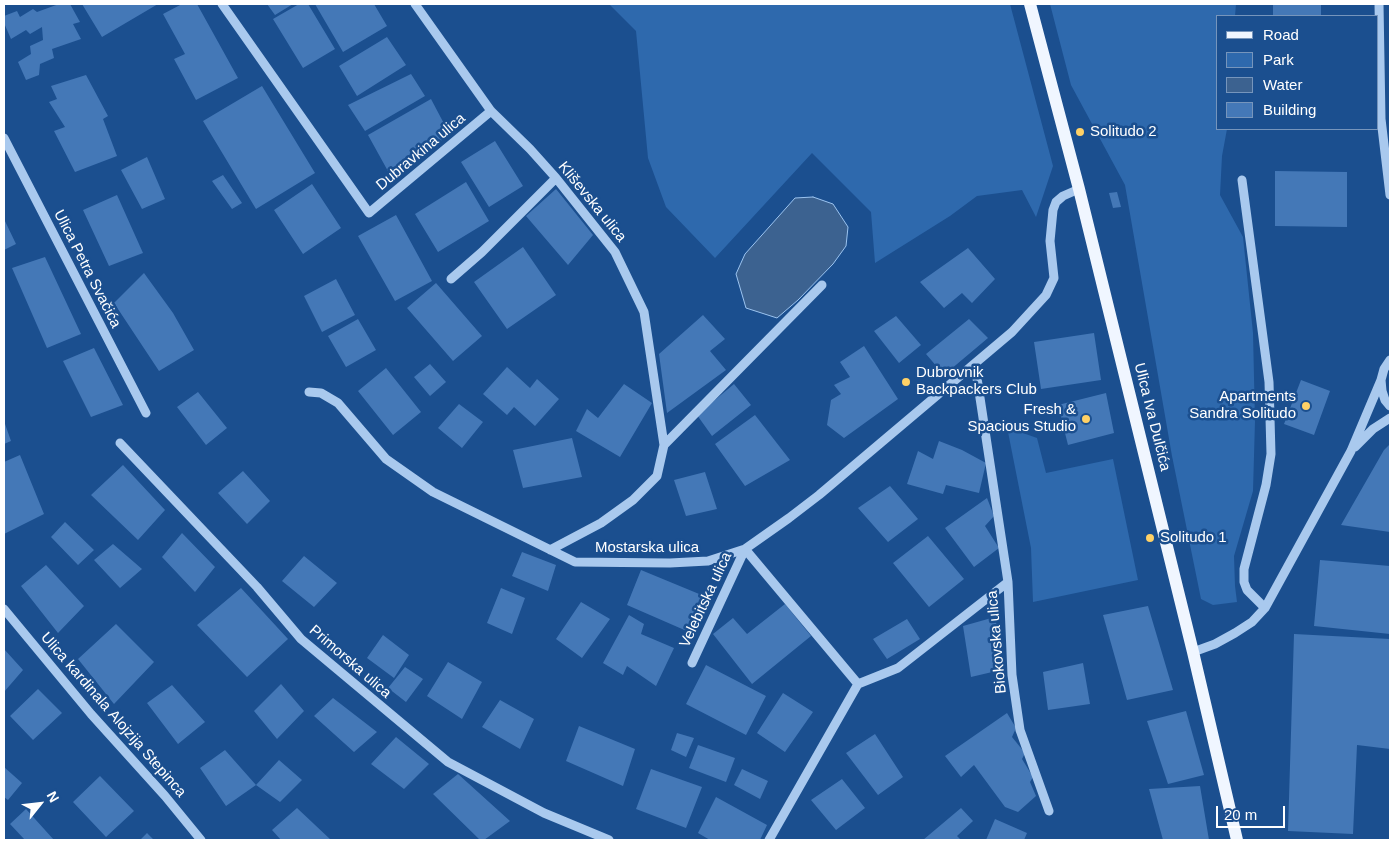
<!DOCTYPE html>
<meta charset="utf-8">
<style>
body{margin:0}
#map{position:relative;width:1394px;height:844px;overflow:hidden;background:#1b4f8f;font-family:Arial,sans-serif}
canvas{display:block}
.frame{position:absolute;inset:0;border:5px solid #fff;pointer-events:none}
.legend{position:absolute;left:1216px;top:15px;width:162px;height:115px;box-sizing:border-box;background:#1b4f8f;border:1px solid #7695bc;margin:0;padding:6px 9px;list-style:none;font-size:15px;color:#fff}
.legend li{display:flex;align-items:center;gap:10px;height:25px}
.legend b{width:25px;border:1px solid #7695bc}
.north{position:absolute;left:15px;top:779px;width:50px;height:50px;-webkit-text-stroke:4px #1b4f8f;paint-order:stroke;rotate:61deg;font-size:14px;font-weight:700;line-height:20px;text-align:center;color:#fff}
.north::after{content:'';display:block;margin:auto;width:18px;height:22px;background:#fff;clip-path:polygon(50% 0,100% 100%,50% 72%,0 100%)}
.scale{position:absolute;left:1216px;top:806px;width:69px;height:22px;box-sizing:border-box;border:2px solid #fff;border-top:0;padding-left:6px;font-size:15px;line-height:18px;white-space:nowrap;color:#fff;-webkit-text-stroke:4px #1b4f8f;paint-order:stroke}
</style>
<div id="map">
<canvas width="1394" height="844"></canvas>
<div class="frame"></div>
<ul class="legend">
<li><b style="height:6px;background:#f0f6ff"></b>Road</li>
<li><b style="height:14px;background:#2e69ad"></b>Park</li>
<li><b style="height:14px;background:#3c6290"></b>Water</li>
<li><b style="height:14px;background:#4478b7"></b>Building</li>
</ul>
<div class="north">N</div>
<div class="scale">20 m</div>
</div>
<script>
const g = document.querySelector('canvas').getContext('2d');
g.lineJoin = 'round';
function paint(path, color) { g.fillStyle = color; g.fill(path, 'evenodd'); }
const shape = rows => new Path2D(rows.map(r => 'M' + r).join(''));
function stroke(path, color, width, dash) { g.strokeStyle = color; g.lineWidth = width; g.lineCap = dash ? 'butt' : 'round'; g.setLineDash(dash || []); g.stroke(path); }
function label(font, color, halo, rows, align = 'center') {
  g.font = font + ' Arial,sans-serif'; g.lineWidth = 5; g.setLineDash([]); g.textBaseline = 'middle'; g.strokeStyle = halo; g.fillStyle = color; for (const [text, x, y, turn = 0] of rows) {
    g.save(); g.translate(x, y); g.rotate((+turn || 0) * Math.PI / 180); g.textAlign = isNaN(turn) ? turn : align; if (halo) g.strokeText(text, 0, 0); g.fillText(text, 0, 0); g.restore();
  }
}
paint(shape([
 [609,4,1010,4,1053,166,1036,217,1022,190,977,196,950,216,875,263,871,212,812,153,715,258,666,207,648,158,636,31],
 [1050,4,1236,4,1235,16,1218,16,1218,129,1227,129,1222,156,1220,195,1243,237,1253,333,1255,421,1253,491,1234,556,1235,586,1237,602,1213,605,1201,599,1172,456,1125,185,1071,85],
 [1008,432,1020,432,1037,438,1046,473,1113,459,1138,580,1033,602,1031,548]
]), '#2e69ad');
const water = shape([
 [813,197,833,204,848,227,846,246,833,264,798,300,777,318,746,308,736,274,745,254,795,198,813,197]
]);
paint(water, '#3c6290');
stroke(water, '#9cc4f0', 1);
paint(shape([
 [59,4,70,4,80,22,73,24,81,39,52,49,54,58,40,64,39,75,26,80,18,62,31,54,30,46,43,40,42,27,30,34,26,30,11,39,4,23,4,16,17,11,20,17,33,9,37,12],
 [82,4,158,4,102,37],
 [182,4,197,4,238,78,196,100,174,59,185,54,163,14],
 [267,4,293,4,275,15],
 [299,4,308,4,335,49,303,68,273,19],
 [315,4,374,4,387,26,343,52],
 [1273,4,1321,4,1321,16,1273,16],
 [387,37,406,65,357,96,339,66],
 [411,74,425,96,365,131,348,105],
 [86,75,108,116,103,119,117,156,75,172,54,131,65,127,49,102,57,99,51,86],
 [262,86,315,173,256,209,203,121],
 [431,99,450,135,389,173,368,135],
 [495,141,523,186,489,207,461,162],
 [147,157,165,199,142,209,121,170],
 [1275,171,1347,172,1347,227,1275,226],
 [223,175,242,203,232,209,212,181],
 [466,182,489,221,438,252,415,214],
 [312,184,341,228,303,254,274,210],
 [556,189,593,235,568,265,526,216],
 [1117,192,1121,207,1113,208,1109,193],
 [117,195,143,253,109,266,83,210],
 [396,215,432,281,395,301,358,236],
 [4,219,16,244,4,250],
 [523,247,556,295,507,329,474,282],
 [968,248,995,279,972,303,962,293,944,308,920,282],
 [45,257,81,334,47,348,12,268],
 [144,273,173,313,194,350,159,371,114,303],
 [336,279,355,315,322,332,304,296],
 [436,283,482,336,453,361,407,308],
 [703,315,725,339,710,351,726,370,667,413,659,354],
 [896,316,921,345,899,363,874,331],
 [358,319,376,350,346,367,328,336],
 [969,319,988,338,944,375,926,354],
 [1094,333,1101,380,1041,389,1034,342],
 [864,346,898,399,844,438,827,425,831,400,841,394,834,385,850,377,840,362],
 [94,348,123,405,91,417,63,361],
 [430,364,446,382,430,396,414,377],
 [507,367,530,388,537,379,559,399,535,426,514,407,507,415,483,394],
 [386,368,421,412,393,435,358,391],
 [1301,380,1330,391,1314,435,1284,424],
 [624,384,652,403,620,457,576,431,587,409,598,418],
 [734,384,751,405,712,436,697,415],
 [198,392,227,428,206,445,177,407],
 [1106,393,1114,433,1068,445,1058,405],
 [459,404,483,422,462,448,438,428],
 [755,415,790,460,745,486,715,444],
 [4,421,11,441,4,444],
 [572,438,582,477,523,488,513,450],
 [939,441,962,450,986,463,979,493,946,485,943,494,907,484,918,451,933,459],
 [1390,444,1390,532,1341,525,1384,450],
 [20,455,44,514,4,534,4,462],
 [123,465,165,510,138,540,91,495],
 [243,471,270,501,247,524,218,493],
 [705,472,717,509,686,516,674,480],
 [890,486,918,519,888,542,858,508],
 [987,498,994,516,985,526,999,548,974,567,945,528],
 [65,522,94,550,78,565,51,537],
 [182,533,215,567,195,592,162,557],
 [928,536,964,579,929,607,893,563],
 [113,544,142,569,120,588,94,560],
 [522,552,556,565,548,591,512,576],
 [304,556,337,583,314,607,282,581],
 [1320,560,1390,566,1390,634,1314,626],
 [46,565,84,606,58,633,21,586],
 [641,570,704,596,689,632,627,605],
 [241,588,288,639,247,677,197,625],
 [501,588,525,598,512,634,487,623],
 [581,602,610,619,582,658,556,639],
 [785,604,811,636,752,684,713,634,733,618,747,634],
 [1148,606,1173,690,1127,700,1103,615],
 [629,615,644,624,641,634,674,648,656,686,627,666,623,675,603,663],
 [995,617,1005,669,971,677,963,626],
 [907,619,920,639,887,659,873,639],
 [116,624,154,662,114,704,78,659],
 [1294,634,1390,639,1390,749,1357,745,1353,834,1288,831],
 [383,635,409,655,394,678,367,658],
 [4,649,23,670,4,692],
 [448,662,482,682,462,719,427,696],
 [1083,663,1090,704,1048,710,1043,672],
 [706,665,766,696,746,735,686,704],
 [405,667,423,679,406,702,388,688],
 [281,684,304,711,277,739,254,711],
 [172,685,205,722,178,744,147,703],
 [38,689,62,713,33,740,10,716],
 [783,693,813,712,785,752,757,733],
 [333,698,377,732,354,752,314,716],
 [500,700,534,719,520,749,482,727],
 [1186,711,1204,775,1168,784,1147,721],
 [1007,713,1016,728,1012,737,1025,753,1022,759,1033,777,1030,782,1036,796,1018,812,1005,807,974,765,961,777,945,756],
 [579,726,635,749,623,786,566,761],
 [677,733,694,738,686,757,671,750],
 [875,734,903,777,878,795,846,753],
 [396,737,429,764,404,789,371,764],
 [698,745,735,758,726,782,689,768],
 [225,750,256,785,226,806,200,768],
 [279,760,302,780,280,802,256,785],
 [4,767,22,783,8,800,4,797],
 [651,769,702,787,686,828,636,809],
 [742,769,768,781,760,799,734,785],
 [458,774,510,821,484,840,480,840,433,794],
 [100,776,134,811,106,837,73,802],
 [842,779,865,808,836,830,811,800],
 [1200,786,1209,840,1163,840,1149,789],
 [716,797,767,825,760,840,710,840,698,833],
 [297,808,331,840,281,840,272,830],
 [961,808,973,821,957,836,961,840,923,840],
 [26,809,54,840,25,840,10,824],
 [995,819,1027,833,1024,840,986,840],
 [147,833,154,840,140,840]
]), '#4478b7');
stroke(shape([
 [222,4,369,213,491,111],
 [415,4,491,111,530,149,556,178,615,252,644,312,664,445,657,476,633,500,601,523,550,550],
 [1379,4,1381,119,1390,195],
 [4,138,146,413],
 [1242,180,1269,382,1271,454,1266,485,1244,569,1244,582,1247,590,1265,608],
 [451,279,482,252,556,178],
 [1390,360,1384,369,1381,380,1382,391,1385,400,1390,406],
 [975,365,1008,582],
 [309,392,321,393,338,403,386,459,433,492,575,562,670,563,708,561,745,549,789,518,819,495,1012,332,1046,295,1054,278,1050,241,1053,210,1056,202,1063,196,1079,189],
 [120,443,257,587,301,639,448,762,544,813,609,840],
 [664,445,822,285],
 [1355,447,1373,429,1390,418],
 [4,609,91,714,165,796,201,840],
 [1193,652,1215,644,1235,633,1252,622,1265,608,1351,451,1381,380],
 [692,663,745,549,858,684,769,840],
 [858,684,898,668,1008,582,1012,675,1020,730,1049,811]
]), '#a9c9ee', 9);
stroke(shape([
 [1030,4,1079,189,1193,652,1237,840]
]), '#f0f6ff', 12);
for (const [x, y, r, color] of [
 [1080,132,5,"#ffd166"],
 [906,382,5,"#ffd166"],
 [1306,406,5,"#ffd166"],
 [1086,419,5,"#ffd166"],
 [1150,538,5,"#ffd166"]
]) { const dot = new Path2D(); dot.arc(x, y, r, 0, 2 * Math.PI); g.fillStyle = color; g.fill(dot); stroke(dot, '#1b4f8f', 2); }
label('15px', '#fff', '#1b4f8f', [
 ["Solitudo 2",1090,132],
 ["Dubrovnik",916,373],
 ["Backpackers Club",916,390],
 ["Apartments",1296,397,"right"],
 ["Sandra Solitudo",1296,414,"right"],
 ["Fresh &",1076,410,"right"],
 ["Spacious Studio",1076,427,"right"],
 ["Solitudo 1",1160,538]
], 'left');
label('15px', '#fff', '#1b4f8f', [
 ["Dubravkina ulica",421,152,-40],
 ["Kliševska ulica",592,202,51],
 ["Ulica Petra Svačića",87,269,63],
 ["Ulica Iva Dulčića",1152,417,76],
 ["Mostarska ulica",647,548],
 ["Velebitska ulica",706,600,-65],
 ["Biokovska ulica",997,642,-95],
 ["Primorska ulica",350,662,41],
 ["Ulica kardinala Alojzija Stepinca",113,715,49]
]);
</script>
